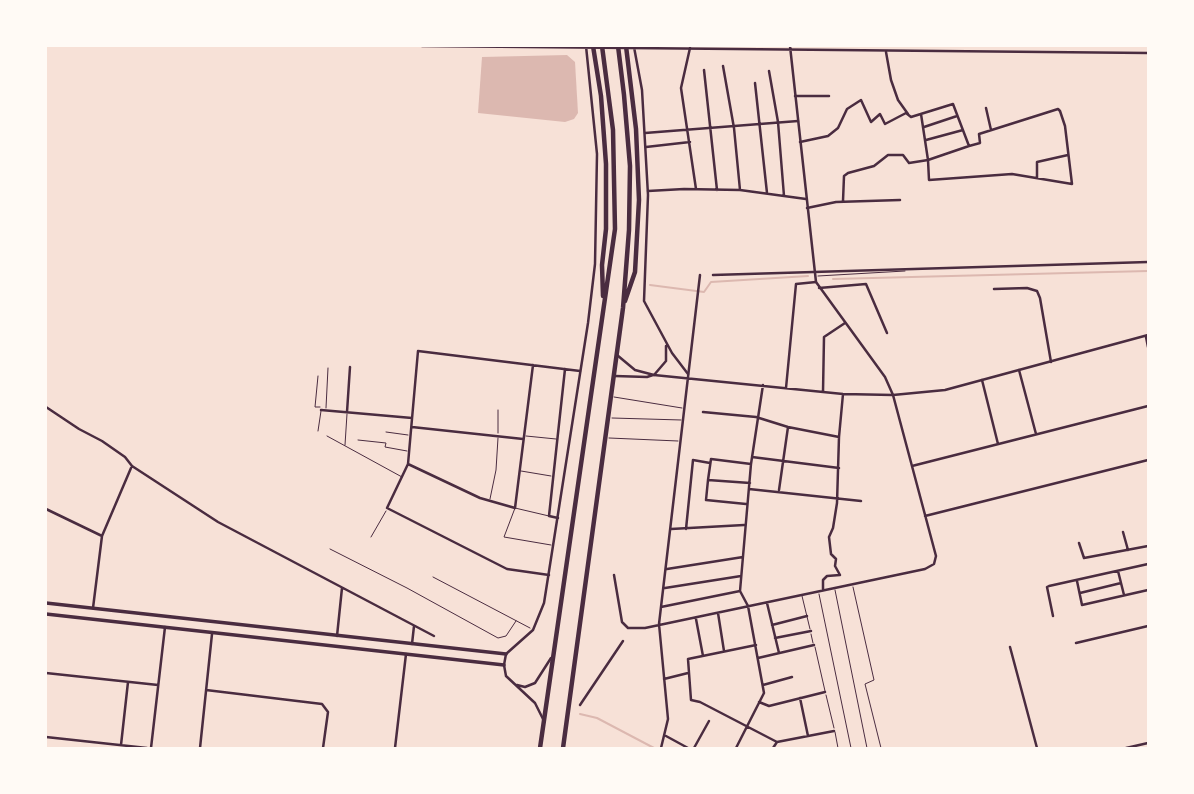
<!DOCTYPE html>
<style>
body{margin:0}
#map{position:relative;width:1194px;height:794px;overflow:hidden;background:#f7e1d7;font-family:"Exo 2",sans-serif}
canvas{display:block}
.frame{position:absolute;inset:0;border:47px solid #fffaf5;pointer-events:none}
</style>
<div id="map">
<canvas width="1194" height="794"></canvas>
<div class="frame"></div>
</div>
<script>
const g = document.querySelector('canvas').getContext('2d');
g.lineJoin = 'round';
function paint(path, color) { g.fillStyle = color; g.fill(path, 'evenodd'); }
const shape = rows => new Path2D(rows.map(r => 'M' + r).join(''));
function stroke(path, color, width, dash) { g.strokeStyle = color; g.lineWidth = width; g.lineCap = dash ? 'butt' : 'round'; g.setLineDash(dash || []); g.stroke(path); }
paint(shape([
 [567,55,575,62,578,113,574,119,565,122,478,113,482,57]
]), '#dcb8b0');
stroke(shape([
 [833,279,1148,271],
 [650,285,704,292,711,282,808,276],
 [580,714,597,718,654,748]
]), '#dcb8b0', 2);
stroke(shape([
 [818,276,905,271],
 [318,376,315,407,320,407],
 [614,397,682,408],
 [326,408,328,368],
 [612,418,681,420],
 [318,431,321,411],
 [386,432,408,435],
 [498,433,498,410],
 [327,436,402,477],
 [526,436,556,439],
 [609,438,678,441],
 [358,440,386,443,385,447,407,451],
 [345,445,347,414],
 [521,471,551,476],
 [490,499,496,470,498,438],
 [549,516,515,508,504,537,551,545],
 [371,537,386,511],
 [330,549,407,588,498,638,506,636,516,621],
 [433,577,530,628],
 [853,587,874,680,865,684,881,748],
 [835,590,867,748],
 [819,594,851,748],
 [802,596,810,629],
 [811,634,813,643],
 [815,647,825,691],
 [826,695,834,728],
 [835,732,838,748]
]), '#4a2c40', 1);
stroke(shape([
 [690,48,681,88,696,189],
 [886,52,891,80,898,100,908,114],
 [723,66,734,128,740,190],
 [704,70,717,190],
 [769,71,778,122,784,196],
 [755,83,767,193],
 [795,96,829,96],
 [986,108,991,130],
 [921,114,928,160,969,146],
 [924,127,957,116],
 [645,133,798,121],
 [926,140,963,130],
 [800,142,828,136,838,128,847,109,861,100,871,122,880,114,885,124,906,113,911,117,953,104,969,146,980,143,979,134,1058,109,1060,111,1065,126,1072,184,1012,174,929,180,928,160,909,163,903,155,888,155,874,166,848,173,844,176,843,201],
 [646,147,690,142],
 [1037,178,1037,162,1068,155],
 [648,191,684,189,740,190,806,199],
 [807,208,836,202,900,200],
 [713,275,1148,262],
 [819,288,866,284,887,333],
 [994,289,1027,288,1037,291,1040,298,1051,362],
 [1146,337,1148,347],
 [1019,370,1036,434],
 [615,376,647,377,653,375],
 [982,380,998,444],
 [786,388,796,284,816,282],
 [823,392,824,337,845,323],
 [46,407,79,429,102,441,125,457,132,466,218,522,434,636],
 [321,410,412,418],
 [347,412,350,367],
 [703,412,756,417,788,427,839,437],
 [412,427,523,439],
 [752,457,839,468],
 [408,464,480,498,515,508,533,365],
 [912,466,1148,406],
 [708,480,750,483],
 [749,489,861,501],
 [779,490,788,427],
 [746,504,706,500,708,480,711,459,751,464],
 [46,509,102,536],
 [925,516,1148,460],
 [558,518,549,516,565,369],
 [671,529,744,525],
 [686,529,693,460,710,463],
 [1123,532,1128,550],
 [1079,543,1084,558,1148,546],
 [667,569,743,557],
 [1118,571,1124,595],
 [549,575,507,569,387,508,408,464,418,351,580,371],
 [614,575,622,622,628,628,645,628,925,569,934,564,936,556,893,395,843,394,654,375,635,370,617,355],
 [1077,581,1082,605,1148,590],
 [665,588,741,576],
 [823,590,823,580,827,576,840,575,835,566,836,559,831,554,829,537,833,528,837,503,839,437,843,394],
 [1080,593,1121,583],
 [767,603,779,653],
 [661,607,740,591],
 [93,608,102,536,131,468],
 [718,613,724,651],
 [1053,616,1047,587,1049,586,1148,564],
 [696,619,703,656],
 [772,625,807,616],
 [337,636,342,588],
 [775,638,811,631],
 [1076,643,1148,626],
 [412,644,414,626],
 [756,645,688,659,691,700,700,702,777,742,773,748],
 [1010,647,1037,748],
 [758,658,814,645],
 [46,673,158,685],
 [664,679,688,673],
 [763,685,792,677],
 [206,690,322,704,328,712,323,748],
 [800,698,808,736],
 [759,702,769,706,825,692],
 [580,705,623,641],
 [666,736,688,748],
 [46,737,147,748],
 [777,742,834,731],
 [121,745,128,682],
 [151,748,165,627],
 [200,748,212,634],
 [395,748,406,654],
 [661,748,668,719,659,624,700,275],
 [694,748,709,721],
 [736,748,764,693,748,606,740,591,751,464,763,385],
 [1126,748,1148,743]
]), '#4a2c40', 2.5);
stroke(shape([
 [422,46,1148,53],
 [790,46,816,282,885,377,893,395,945,390,1148,335],
 [634,47,642,90,648,195,644,301,672,353,688,374],
 [654,375,666,361,666,346],
 [517,685,525,687,535,683,551,658],
 [543,719,535,703,506,676,504,665,506,654,533,630,544,603,588,323,595,264,597,154,586,46]
]), '#4a2c40', 2.5);
stroke(shape([
 [46,603,506,654],
 [46,614,504,665]
]), '#4a2c40', 3.5);
stroke(shape([
 [585,46,586,46],
 [634,47,635,46]
]), '#4a2c40', 3.5);
stroke(shape([
 [593,46,601,96,606,164,606,229,602,265,603,296],
 [625,301,635,272,639,200,636,129,626,46],
 [540,748,615,229,613,130,602,46],
 [563,748,623,308,629,230,630,166,624,95,618,46]
]), '#4a2c40', 4.5);
</script>
